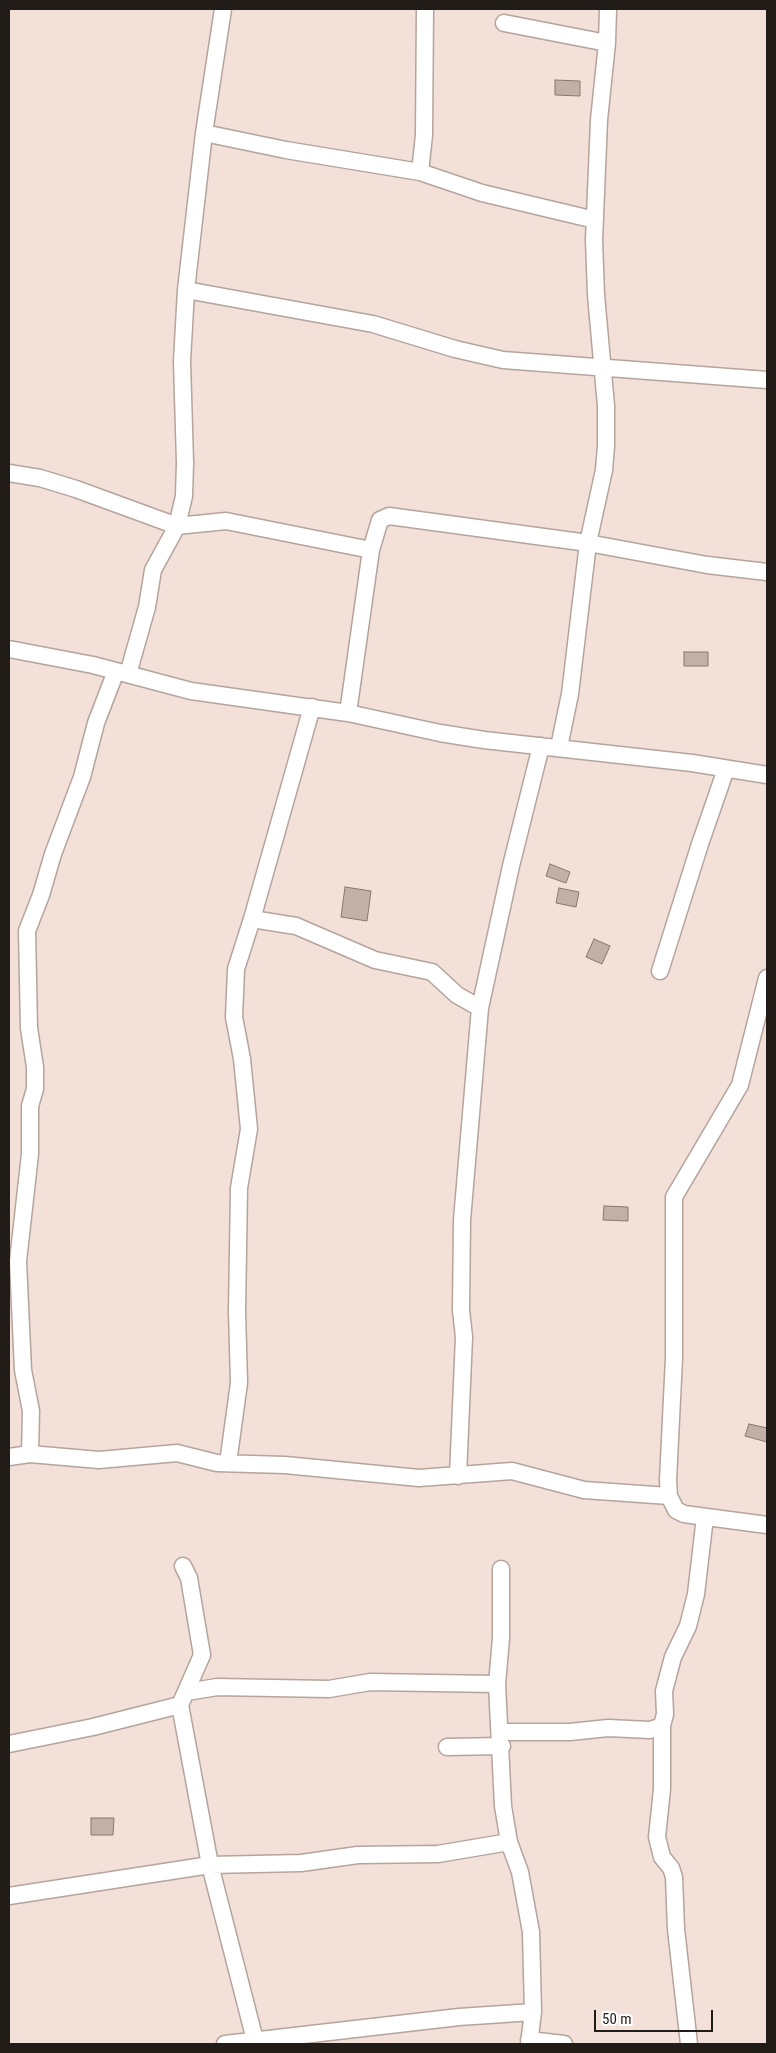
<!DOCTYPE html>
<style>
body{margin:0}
#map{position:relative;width:776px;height:2053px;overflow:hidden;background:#f3e0d8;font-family:"Roboto Condensed",sans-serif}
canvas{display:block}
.frame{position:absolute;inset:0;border:10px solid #221c19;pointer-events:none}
.scale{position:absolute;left:594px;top:2010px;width:119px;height:22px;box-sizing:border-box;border:2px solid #221c19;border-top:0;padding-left:6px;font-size:15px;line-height:18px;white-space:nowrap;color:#221c19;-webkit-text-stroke:4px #fff;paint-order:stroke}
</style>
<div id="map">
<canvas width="776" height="2053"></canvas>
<div class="frame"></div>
<div class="scale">50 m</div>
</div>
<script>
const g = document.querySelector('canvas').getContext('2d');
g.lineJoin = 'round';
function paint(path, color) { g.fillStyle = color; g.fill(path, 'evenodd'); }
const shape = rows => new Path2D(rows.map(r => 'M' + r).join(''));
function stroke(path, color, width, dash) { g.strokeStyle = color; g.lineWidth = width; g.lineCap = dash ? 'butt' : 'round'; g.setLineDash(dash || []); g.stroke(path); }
const building = shape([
 [555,80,580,81,580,96,555,95,555,80],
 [684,652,708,652,708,666,684,666,684,652],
 [550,864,570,872,566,883,546,876,550,864],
 [345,887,371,891,367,921,341,917,345,887],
 [559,888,579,892,576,907,556,903,559,888],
 [594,939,610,946,602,964,586,957,594,939],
 [604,1206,628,1207,628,1221,603,1220,604,1206],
 [749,1424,767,1428,767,1442,745,1436,749,1424],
 [91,1818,114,1818,113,1835,91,1835,91,1818]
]);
paint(building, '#c2b0a8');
stroke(building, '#887770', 1);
const minor = shape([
 [504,23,607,43],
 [204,133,286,150,420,172,482,193,595,220],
 [420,172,424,135,425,9],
 [186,290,373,324,455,349,503,360,767,380],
 [9,473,40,478,76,489,177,526,226,521,371,550],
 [9,649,93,665,191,691,348,713,440,733,484,740,692,763,767,775],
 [128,674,147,607,153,570,177,526,184,496,185,463,182,361,186,290,204,133,223,9],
 [348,713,371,550,380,520,389,516,588,543,707,565,767,572],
 [559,747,570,694,588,543,604,470,606,446,606,406,596,295,594,240,599,120,607,43,608,9],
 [252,919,296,926,375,960,432,972,457,995,480,1008],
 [660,971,700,844,726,769],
 [767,978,740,1085,674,1197,674,1358,668,1480,669,1496,676,1510,684,1514,767,1525],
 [30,1454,99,1460,177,1453,217,1463,285,1465,419,1478,512,1471,584,1490,669,1496],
 [9,1457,30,1454,31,1411,23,1370,18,1261,30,1154,30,1106,35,1089,35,1067,29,1028,27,931,41,895,53,854,82,777,96,723,116,671],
 [228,1463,239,1383,237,1311,239,1188,249,1129,242,1059,234,1017,236,969,252,919,312,707],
 [458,1476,464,1337,461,1310,462,1220,480,1008,511,866,541,746],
 [183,1566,189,1578,202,1655,180,1705,210,1865,256,2044],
 [501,1569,501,1638,497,1684,503,1806,509,1842,520,1872,531,1932,533,2012,529,2044],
 [187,1692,217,1687,329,1689,370,1682,497,1684],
 [662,1726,662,1789,657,1837,662,1857,671,1868,674,1877,676,1929,689,2044],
 [501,1732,570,1732,608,1728,650,1730,662,1726,665,1714,664,1691,673,1657,688,1626,696,1594,705,1517],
 [9,1744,93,1727,180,1705],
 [447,1747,502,1746],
 [9,1896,210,1865,301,1863,358,1855,438,1854,509,1842],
 [529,2040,564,2044],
 [225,2044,459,2017,533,2012]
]);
stroke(minor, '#b5a49c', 19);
stroke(minor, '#fff', 16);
</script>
